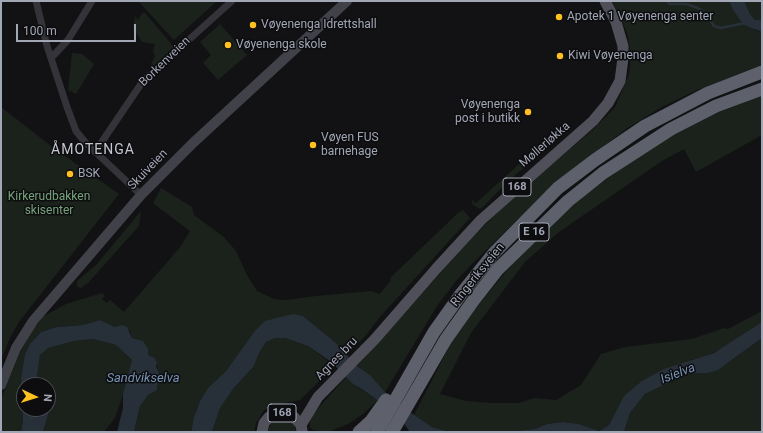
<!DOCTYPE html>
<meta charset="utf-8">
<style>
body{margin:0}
#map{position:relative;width:763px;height:433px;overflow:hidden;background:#121214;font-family:Roboto,sans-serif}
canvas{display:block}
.frame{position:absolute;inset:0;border:2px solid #a2a7b6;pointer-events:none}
.north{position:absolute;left:16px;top:377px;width:40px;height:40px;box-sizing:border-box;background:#0d0d0f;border:1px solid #494b52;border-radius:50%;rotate:94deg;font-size:11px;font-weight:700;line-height:16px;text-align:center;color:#a2a7b6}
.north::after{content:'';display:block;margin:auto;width:14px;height:18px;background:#ffc11f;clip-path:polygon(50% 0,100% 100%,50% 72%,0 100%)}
.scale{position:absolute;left:16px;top:24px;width:120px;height:18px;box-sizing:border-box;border:2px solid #a2a7b6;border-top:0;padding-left:5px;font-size:12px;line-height:14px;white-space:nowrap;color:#a2a7b6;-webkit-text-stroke:3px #0d0d0f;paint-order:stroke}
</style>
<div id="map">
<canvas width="763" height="433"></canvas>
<div class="frame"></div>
<div class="north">N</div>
<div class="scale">100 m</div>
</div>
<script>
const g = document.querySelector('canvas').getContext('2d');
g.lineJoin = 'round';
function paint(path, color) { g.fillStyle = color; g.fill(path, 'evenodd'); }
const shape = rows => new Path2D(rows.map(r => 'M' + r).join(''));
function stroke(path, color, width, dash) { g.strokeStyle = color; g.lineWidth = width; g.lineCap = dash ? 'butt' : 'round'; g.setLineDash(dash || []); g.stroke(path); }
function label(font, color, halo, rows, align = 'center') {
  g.font = font + ' Roboto,sans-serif'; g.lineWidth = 3; g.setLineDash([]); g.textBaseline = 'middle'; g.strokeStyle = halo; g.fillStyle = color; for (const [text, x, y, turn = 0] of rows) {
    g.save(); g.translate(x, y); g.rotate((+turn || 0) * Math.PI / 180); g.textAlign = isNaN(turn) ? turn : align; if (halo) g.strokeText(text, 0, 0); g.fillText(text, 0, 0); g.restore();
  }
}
paint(shape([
 [138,1,217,1,174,40],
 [612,1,729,1,733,10,757,31,762,32,762,65,697,90,662,107,626,129,554,184,471,265,457,280,437,306,385,392,370,375,357,366,470,240,509,201,597,126,615,107,629,75,631,57,627,32],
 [744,1,762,1,762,20,755,20,750,14],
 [142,13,145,13,174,47,151,69,150,66,155,56,153,52,155,44,142,42,133,28,135,16,138,20],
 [220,24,247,55,218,80,203,63,211,55,200,42],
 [72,53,82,54,94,64,76,94,68,90],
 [762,96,762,135,696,172,684,149,662,161,559,232,525,262,471,333,440,394,466,401,492,403,519,403,534,398,556,400,581,385,601,354,625,347,692,339,724,328,728,329,762,311,762,322,726,347,701,358,691,360,615,414,609,425,598,431,579,424,563,422,547,424,535,429,507,432,490,431,450,432,432,427,414,415,452,341,465,322,511,265,560,217,587,193,643,153,675,134,719,112],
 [1,107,51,146,119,194,19,322,10,338,1,360],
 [561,129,565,133,507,182,485,205,480,209,473,205,471,199,476,203,529,155],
 [161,188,192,207,194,215,224,237,236,251,247,275,257,291,274,299,286,300,316,296,371,291,380,294,391,280,390,278,458,213,463,210,470,218,379,318,368,333,347,355,336,343,303,316,254,332,226,371,208,388,200,401,194,417,191,432,134,432,140,406,148,395,157,390,159,373,155,358,148,355,138,340,132,338,130,331,121,325,115,327,100,320,83,325,57,327,41,332,30,344,25,354,21,377,23,420,21,432,1,432,1,399,21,350,32,331,44,316,66,304,102,293,105,296,102,299,107,303,110,300,124,312,181,246,190,231,154,204,154,201],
 [141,211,139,226,88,283,81,288,77,287,77,281,97,264],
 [275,338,285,338,308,346,335,366,300,400,280,404,264,410,256,423,254,432,212,432,220,408,233,389,254,366,259,353,266,342],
 [762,338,762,432,624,432,630,413,645,394,687,374,707,373,728,363],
 [93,339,116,345,132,360,128,380,115,418,104,432,43,432,49,411,48,385,41,385,37,376,40,355,47,348,74,341],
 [346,377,360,389,378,400,363,414,348,424,328,432,313,430,310,427,310,422,313,414],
 [280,419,290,421,295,426,296,432,268,432,271,423]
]), '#1a221b');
paint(shape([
 [729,1,744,1,750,14,755,20,762,20,762,32,744,25,733,10],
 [293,314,303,316,336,343,357,366,370,375,385,392,410,412,432,427,450,432,410,432,399,417,372,396,352,383,330,361,308,346,285,338,275,338,266,342,259,353,254,366,233,389,220,408,212,432,191,432,194,417,200,401,208,388,226,371,254,332,265,321],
 [100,320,115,327,121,325,127,327,132,338,143,341,148,349,148,355,155,358,157,363,156,366,159,373,157,390,148,395,140,406,134,432,117,432,123,408,123,394,132,360,116,345,93,339,74,341,48,348,40,355,37,376,41,385,24,385,24,409,48,409,48,400,49,411,43,432,21,432,23,420,21,377,25,354,30,344,41,332,57,327,83,325],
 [762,322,762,338,718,370,707,373,687,374,645,394,630,413,624,432,507,432,535,429,547,424,563,422,579,424,599,431,609,425,624,396,642,381,664,369,714,353]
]), '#273039');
stroke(shape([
 [667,1,670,4,686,4,698,8,707,15,714,26,721,28,745,23]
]), '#273039', 2.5);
stroke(shape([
 [36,1,47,46,67,107,76,131,85,142,141,195],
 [52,57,68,40,92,1],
 [95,152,143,81,232,1]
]), '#333339', 7);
stroke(shape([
 [1,385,16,348,33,321,141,195,193,143,347,1]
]), '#414249', 10);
stroke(shape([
 [301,425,318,397,375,339,436,269,481,220,593,121,608,103,620,81,623,58,623,46,616,22,605,1],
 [262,432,264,423,269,417,282,413,294,417,301,425,302,431]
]), '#4f5059', 11);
stroke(shape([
 [359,432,371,421,386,400],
 [377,432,434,332,461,294,494,253,558,188,595,160,645,126,708,93,762,72],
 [392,432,446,339,473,301,498,269,568,201,603,173,671,129,716,106,762,89]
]), '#5e616b', 13);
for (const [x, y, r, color] of [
 [559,17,4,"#ffc11f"],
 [253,25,4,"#ffc11f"],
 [228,45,4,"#ffc11f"],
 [560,56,4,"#ffc11f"],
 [528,112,4,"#ffc11f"],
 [313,145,4,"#ffc11f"],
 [70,174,4,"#ffc11f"]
]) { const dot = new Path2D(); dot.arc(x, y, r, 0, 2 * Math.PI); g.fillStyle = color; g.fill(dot); stroke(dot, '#0d0d0f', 1.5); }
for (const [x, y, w] of [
 [517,187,28],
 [534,232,30],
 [282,413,28]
]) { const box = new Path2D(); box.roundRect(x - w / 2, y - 9, w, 18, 3); g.fillStyle = '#0d0d0f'; g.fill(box); stroke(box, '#a2a7b6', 1); }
label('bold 11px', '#a2a7b6', null, [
 ["168",517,187],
 ["E 16",534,232],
 ["168",282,413]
]);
label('12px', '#a2a7b6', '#0d0d0f', [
 ["Apotek 1 Vøyenenga senter",567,17],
 ["Vøyenenga Idrettshall",261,25],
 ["Vøyenenga skole",236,45],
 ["Kiwi Vøyenenga",568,56],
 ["Vøyenenga",520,105,"right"],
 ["post i butikk",520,119,"right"],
 ["Vøyen FUS",321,138],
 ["barnehage",321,152],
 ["BSK",78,174]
], 'left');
label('12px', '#a2a7b6', '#0d0d0f', [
 ["Borkenveien",165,62,-44],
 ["Møllerløkka",545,145,-41],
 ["Skuiveien",148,170,-46],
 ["Ringeriksveien",478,275,-51],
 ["Agnes bru",337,359,-46]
]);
label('12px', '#77a37c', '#0d0d0f', [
 ["Kirkerudbakken",49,197],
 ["skisenter",49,211]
]);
label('italic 13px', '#7693b4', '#0d0d0f', [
 ["Isielva",678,374,-21],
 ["Sandvikselva",143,379]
]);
g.letterSpacing = '1px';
label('14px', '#c4c6d1', '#0d0d0f', [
 ["ÅMOTENGA",93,150]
]);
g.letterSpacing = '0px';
</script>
